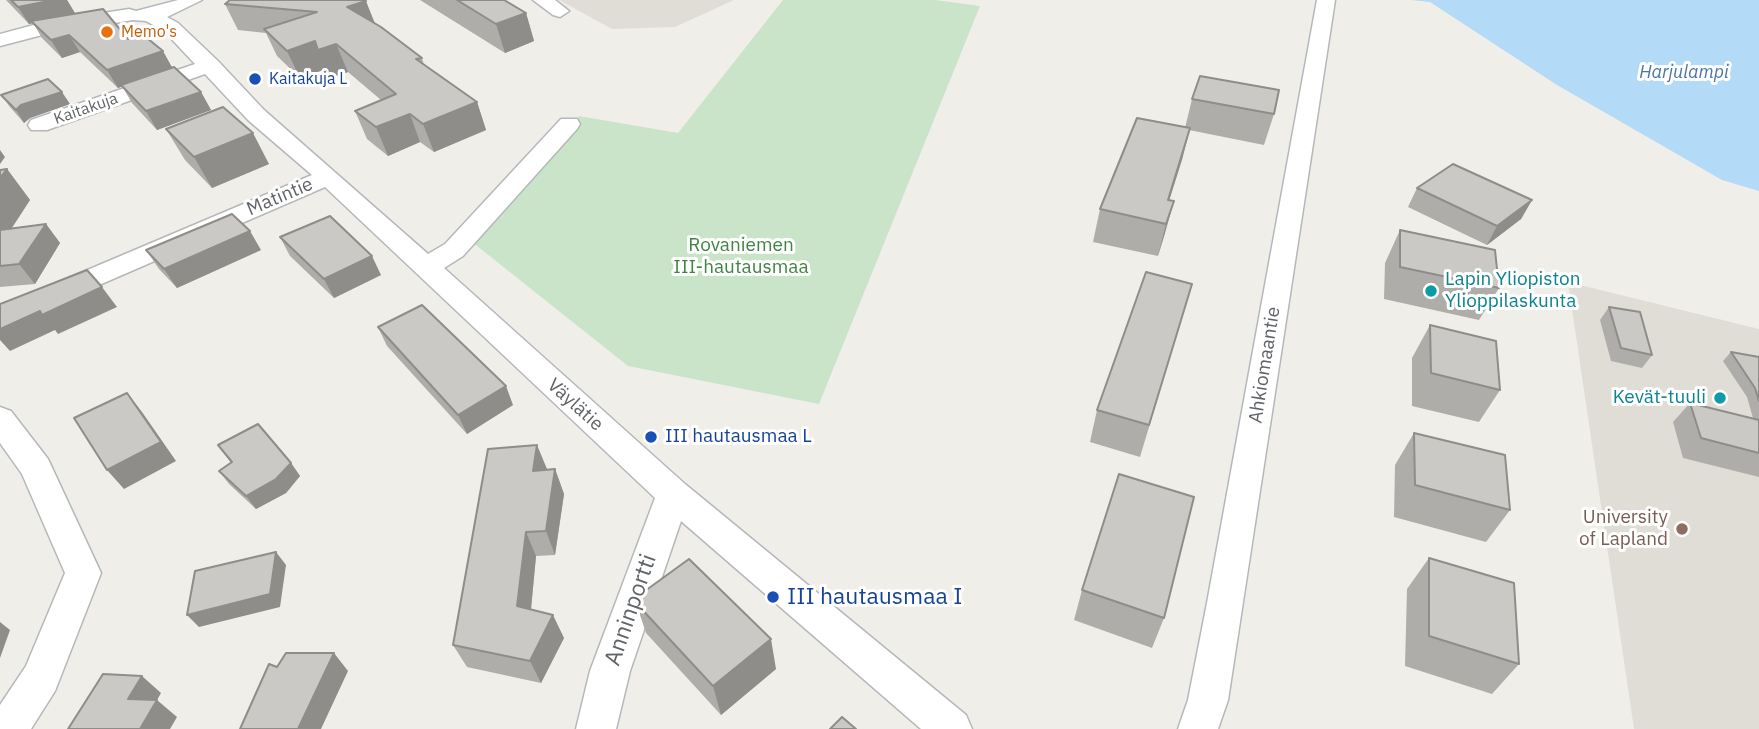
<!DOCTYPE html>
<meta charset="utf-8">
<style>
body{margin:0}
canvas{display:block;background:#f0eee9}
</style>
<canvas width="1759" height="729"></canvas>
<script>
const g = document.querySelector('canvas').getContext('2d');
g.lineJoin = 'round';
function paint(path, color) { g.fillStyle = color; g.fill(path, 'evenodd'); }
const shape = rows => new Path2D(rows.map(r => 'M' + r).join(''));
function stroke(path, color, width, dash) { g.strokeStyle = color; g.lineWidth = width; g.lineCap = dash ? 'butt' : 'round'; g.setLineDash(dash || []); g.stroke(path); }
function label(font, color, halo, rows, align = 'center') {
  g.font = font + ' "IBM Plex Sans",sans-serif'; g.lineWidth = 6; g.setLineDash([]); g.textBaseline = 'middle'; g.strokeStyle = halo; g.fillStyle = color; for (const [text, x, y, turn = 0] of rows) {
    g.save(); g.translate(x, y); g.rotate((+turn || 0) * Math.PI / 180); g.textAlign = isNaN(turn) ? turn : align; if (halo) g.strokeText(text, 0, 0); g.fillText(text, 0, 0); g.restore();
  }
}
paint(shape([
 [559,0,734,0,675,27,612,29],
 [1568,282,1759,329,1759,729,1634,729]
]), '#e0ddd7');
paint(shape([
 [783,0,935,0,980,6,819,404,628,366,467,238,579,116,678,133]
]), '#c9e4c8');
paint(shape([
 [1411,0,1759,0,1759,191,1722,180,1557,85,1430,2]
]), '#b3daf6');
const minor = shape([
 [178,0,202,0,167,17,178,23,218,61,264,110,428,254,445,244,561,119,577,119,580,124,577,129,463,256,444,268,685,484,966,715,972,729,921,729,681,521,630,671,616,729,576,729,590,671,655,498,325,187,0,328,0,307,312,175,248,120,205,74,47,130,31,130,28,125,31,120,195,64,164,31,146,21,133,20,46,34,0,46,0,34,45,22,129,9,136,11,178,0],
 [533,0,555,0,569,11,560,17,553,15,533,0],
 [1317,0,1335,0,1228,700,1218,729,1178,729,1188,700,1207,603,1317,0],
 [0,407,11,411,48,459,101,573,55,691,31,729,0,729,0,705,26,666,65,573,22,474,0,443,0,407]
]);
stroke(minor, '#b5b8bb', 3);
paint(minor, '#fff');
paint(shape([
 [6,0,67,0,75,13,128,39,172,67,201,92,211,110,157,130,132,103,122,86,118,88,80,52,62,58,42,38,33,23,29,24],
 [365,0,375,23,422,58,424,65,477,102,486,130,434,152,420,142,388,156,367,139,355,111,381,100,348,72,330,78,326,69,300,78,277,56,266,33,238,30,225,4],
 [420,0,504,0,526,13,534,41,505,53],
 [1,95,70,104,30,118,24,123,10,107],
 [1192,99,1274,114,1264,145,1189,130,1169,200,1165,233,1158,256,1093,242,1100,209,1185,128],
 [166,129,269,164,212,188,185,160],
 [7,169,30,200,12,228,46,224,60,243,35,284,0,287,0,170],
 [1417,188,1532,200,1521,219,1487,245,1408,207],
 [1400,230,1499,288,1479,320,1384,299,1385,263],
 [280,237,381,275,334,298,290,256],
 [146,250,261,250,177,288,159,269],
 [1192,284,1140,457,1090,442,1097,410],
 [1609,307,1652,355,1642,368,1611,361,1600,320],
 [1430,325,1500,390,1479,422,1412,406,1412,358],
 [378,327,513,405,467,434,387,346],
 [1731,352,1759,357,1759,477,1683,458,1673,422,1690,403,1753,418,1747,397,1723,361],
 [1414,433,1510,510,1486,542,1394,517,1395,465],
 [218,445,291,463,300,476,286,493,256,509,229,484,219,471,231,463],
 [547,469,547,470,555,469,564,494,555,555,536,556,531,610,564,638,541,683,467,667,453,645],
 [1429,558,1519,664,1492,694,1405,666,1407,589],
 [1082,590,1164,618,1152,648,1074,620],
 [636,603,776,669,721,715,646,633]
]), '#afada9');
paint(shape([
 [54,0,67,0,76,15,29,24,18,7],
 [366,1,376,27,347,7],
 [526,13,534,41,505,53,496,24],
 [69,35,80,52,62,58,51,40],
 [315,41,336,44,348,72,330,78,326,69,300,78,287,51],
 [163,51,173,69,118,88,107,70],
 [62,92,70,104,30,118,24,123,16,110,21,105],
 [201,92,211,110,157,130,146,111],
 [477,102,486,130,434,152,423,124],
 [410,114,420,142,388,156,376,127],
 [1190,128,1182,160,1162,223,1168,200],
 [253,133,269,164,212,188,194,157],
 [0,150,5,157,0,164],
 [7,169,30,200,5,238,0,239,0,178],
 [1532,200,1521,219,1487,245,1497,226],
 [1174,201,1165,233,1158,256,1166,224],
 [46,224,60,243,35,284,19,264],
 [250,231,261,250,177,288,164,269],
 [372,256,381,275,334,298,324,279],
 [102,287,117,307,58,334,55,330,10,351,0,340,0,329,40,311],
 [506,386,513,405,467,434,458,415],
 [127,393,142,412,176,461,124,489,107,470],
 [537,445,547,469,542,496,533,471],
 [291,463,300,476,286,493,256,509,246,496],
 [555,469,564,494,555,555,546,531],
 [526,532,536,556,529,629,517,606],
 [276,552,286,565,280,607,199,627,187,615],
 [553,615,564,638,541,683,530,661],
 [0,622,10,630,0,658],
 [771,639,776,669,721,715,713,686],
 [334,653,348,671,321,729,298,729],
 [142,676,161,693,148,716,128,699],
 [157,700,177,717,170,729,140,729]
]), '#8e8d8a');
const building = shape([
 [11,0,54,0,18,7,11,0],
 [230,0,365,0,366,1,347,7,381,27,422,58,416,59,477,102,423,124,410,114,376,127,355,111,396,94,336,44,318,50,315,41,287,51,264,29,317,12,225,4,230,0],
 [457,0,504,0,526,13,496,24,457,0],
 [103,9,128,39,142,34,163,51,107,70,69,35,51,40,31,21,103,9],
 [174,67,201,92,146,111,121,85,174,67],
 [1200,76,1279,90,1274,114,1192,99,1200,76],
 [48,79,62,92,21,105,16,110,1,95,48,79],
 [223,107,253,133,194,157,166,129,223,107],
 [1137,118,1190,128,1168,200,1174,201,1166,224,1100,209,1137,118],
 [1453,164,1532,200,1497,226,1417,188,1453,164],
 [7,169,0,178,0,170,7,169],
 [232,214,250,231,164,269,146,250,232,214],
 [330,216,372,256,324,279,280,237,330,216],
 [46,224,19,264,0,266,0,230,46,224],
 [1400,230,1495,250,1499,288,1400,267,1400,230],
 [87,270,102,287,42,315,40,311,0,329,0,304,87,270],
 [1146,272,1192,284,1149,425,1097,410,1146,272],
 [422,305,506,386,458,415,378,327,422,305],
 [1609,307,1640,312,1652,355,1621,348,1609,307],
 [1430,325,1496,341,1500,390,1431,373,1430,325],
 [1731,352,1759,357,1759,401,1755,388,1731,352],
 [127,393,161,442,107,470,74,418,127,393],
 [1690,403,1759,420,1759,453,1701,438,1690,403],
 [258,424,291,463,276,479,246,496,219,471,232,462,218,445,258,424],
 [1414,433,1505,455,1510,510,1415,485,1414,433],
 [537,445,533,471,555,469,546,531,526,532,517,606,553,615,530,661,453,645,488,449,537,445],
 [1119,474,1194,497,1164,618,1082,590,1119,474],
 [276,552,270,594,187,615,195,571,276,552],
 [1429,558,1514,583,1519,664,1429,636,1429,558],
 [689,559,771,639,713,686,636,603,638,596,689,559],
 [286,653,334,653,298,729,240,729,269,664,277,667,286,653],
 [103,674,142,676,128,699,157,700,140,729,68,729,103,674],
 [842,717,856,729,830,729,842,717]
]);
paint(building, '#cbc9c5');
stroke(building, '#8e8d8a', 2);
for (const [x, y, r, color] of [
 [107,32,7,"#e8710a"],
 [255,79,7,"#1a4fb4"],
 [1431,291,7,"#0f9aa8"],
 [1720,398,7,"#0f9aa8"],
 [651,437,7,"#1a4fb4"],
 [1682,529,7,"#8d6e63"],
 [773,597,7,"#1a4fb4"]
]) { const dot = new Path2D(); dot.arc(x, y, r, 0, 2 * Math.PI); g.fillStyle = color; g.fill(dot); stroke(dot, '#fff', 2.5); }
label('16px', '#c56008', '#fff', [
 ["Memo's",121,32]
], 'left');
label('16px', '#164399', '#fff', [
 ["Kaitakuja L",269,79]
], 'left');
label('16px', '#606367', '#fff', [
 ["Kaitakuja",86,109,-19]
]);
label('italic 18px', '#4c769f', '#fff', [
 ["Harjulampi",1684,73]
]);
label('19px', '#606367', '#fff', [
 ["Matintie",280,197,-23],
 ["Ahkiomaantie",1265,365,-81],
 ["Väylätie",575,405,42]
]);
label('19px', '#418443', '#fff', [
 ["Rovaniemen",741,246],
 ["III-hautausmaa",741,268]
]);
label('19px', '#0d838f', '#fff', [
 ["Lapin Yliopiston",1445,280],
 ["Ylioppilaskunta",1445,302],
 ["Kevät-tuuli",1706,398,"right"]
], 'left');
label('19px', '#164399', '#fff', [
 ["III hautausmaa L",665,437]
], 'left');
label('19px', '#785e54', '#fff', [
 ["University",1668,518],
 ["of Lapland",1668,540]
], 'right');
label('23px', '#164399', '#fff', [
 ["III hautausmaa I",787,597]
], 'left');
label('23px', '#606367', '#fff', [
 ["Anninportti",631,610,-71]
]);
</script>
